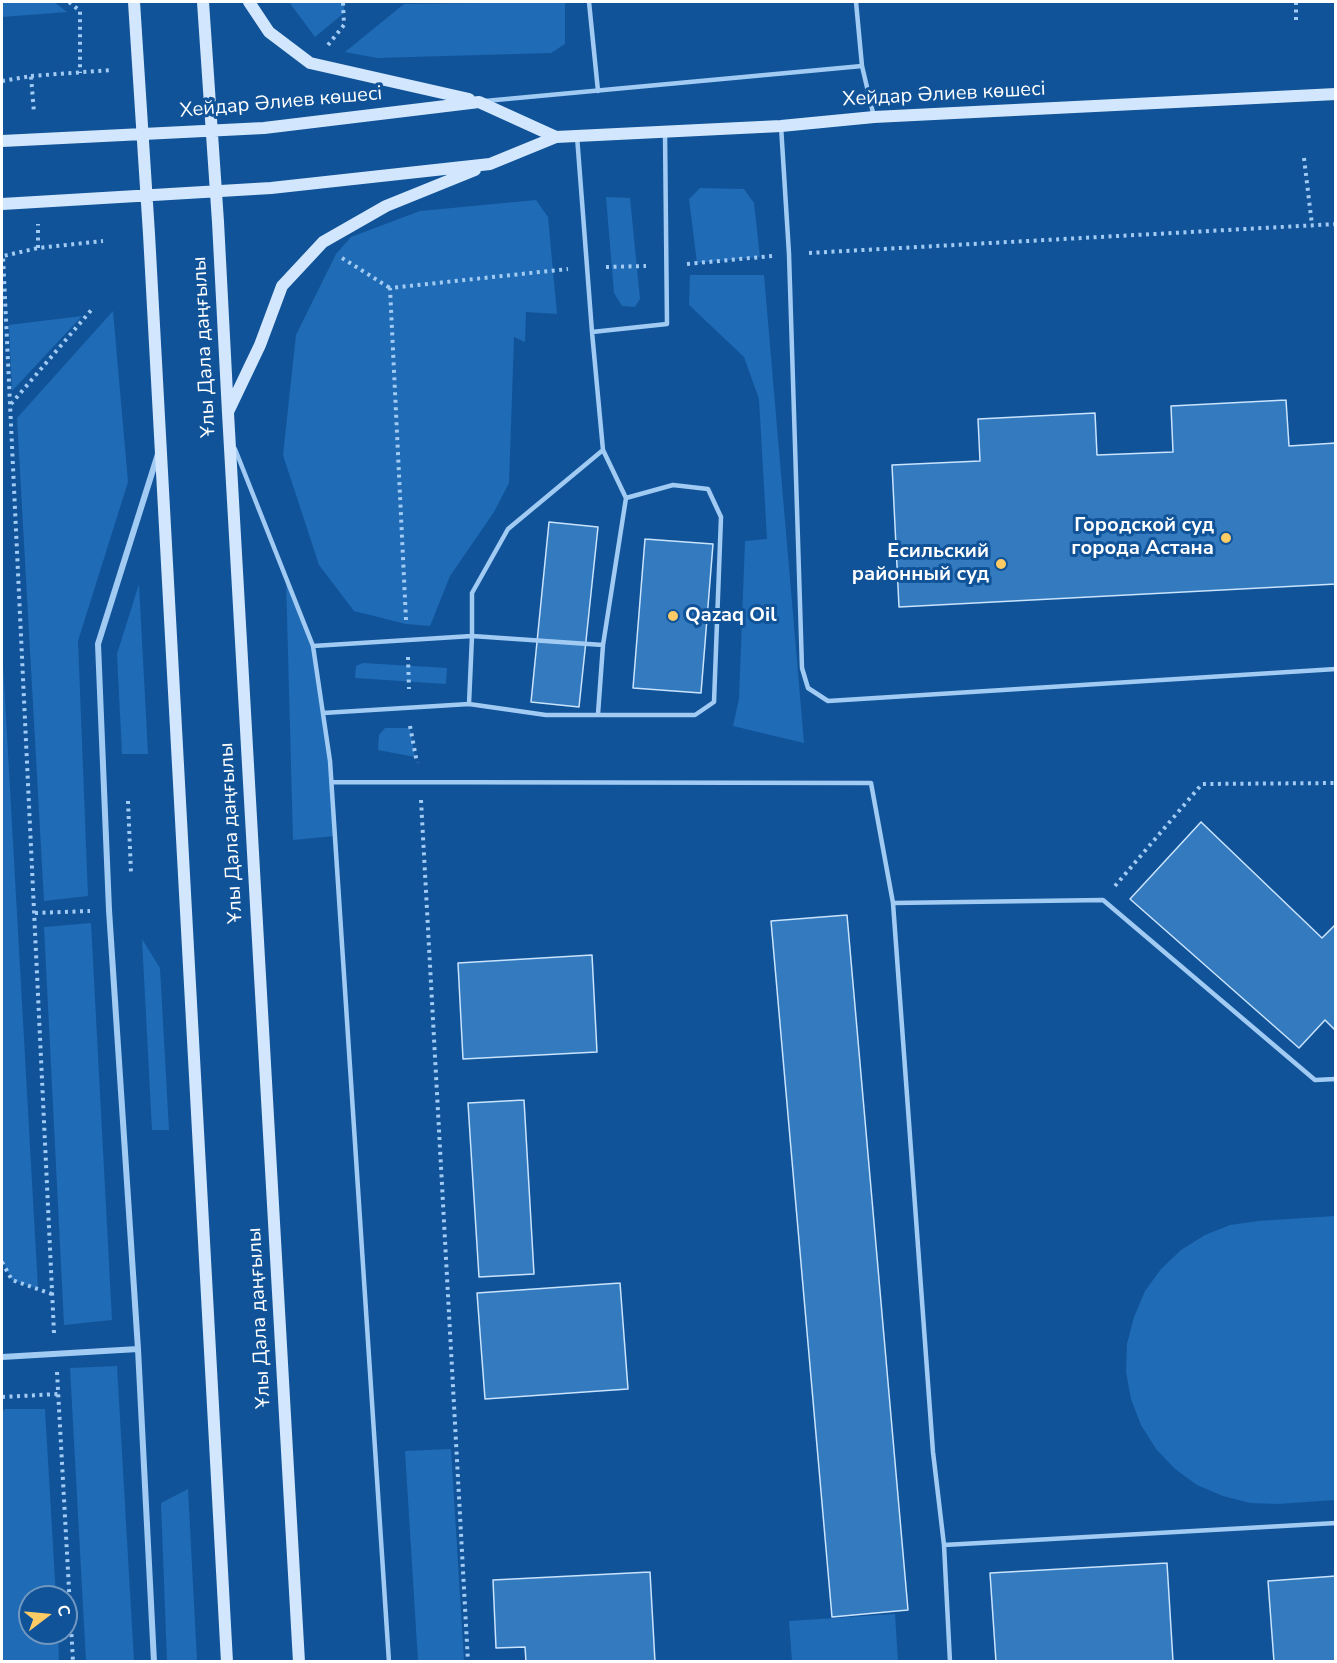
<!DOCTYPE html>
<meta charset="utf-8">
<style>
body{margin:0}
#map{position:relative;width:1337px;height:1663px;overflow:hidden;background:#115398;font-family:"Nunito Sans",sans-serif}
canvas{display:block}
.frame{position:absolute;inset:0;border:3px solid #fff;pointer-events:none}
.north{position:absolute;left:18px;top:1585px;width:60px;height:60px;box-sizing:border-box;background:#115398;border:2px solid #7098c1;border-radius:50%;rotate:74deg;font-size:16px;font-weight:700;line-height:24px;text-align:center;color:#fff}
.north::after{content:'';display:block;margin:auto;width:21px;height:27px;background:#ffcb65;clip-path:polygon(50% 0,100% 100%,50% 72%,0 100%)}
</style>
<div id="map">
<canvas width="1337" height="1663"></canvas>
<div class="frame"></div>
<div class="north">С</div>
</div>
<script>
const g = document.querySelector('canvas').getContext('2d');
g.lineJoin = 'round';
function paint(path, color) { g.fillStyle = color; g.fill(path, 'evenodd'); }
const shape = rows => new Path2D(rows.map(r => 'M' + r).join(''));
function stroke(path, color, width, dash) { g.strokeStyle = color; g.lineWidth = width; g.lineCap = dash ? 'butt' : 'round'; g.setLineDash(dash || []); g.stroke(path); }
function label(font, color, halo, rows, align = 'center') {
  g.font = font + ' "Nunito Sans",sans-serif'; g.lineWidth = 6; g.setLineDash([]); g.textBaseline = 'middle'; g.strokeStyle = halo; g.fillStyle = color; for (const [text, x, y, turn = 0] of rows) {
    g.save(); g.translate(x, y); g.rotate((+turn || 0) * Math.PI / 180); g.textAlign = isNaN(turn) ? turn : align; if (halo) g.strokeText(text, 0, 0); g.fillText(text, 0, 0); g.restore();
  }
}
paint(shape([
 [2,2,54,2,67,12,2,17],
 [289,2,344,2,344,13,315,37],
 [565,2,565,44,551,53,377,58,345,52,404,4],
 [700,188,744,189,754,203,760,257,697,263,689,199],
 [606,197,630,198,640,299,635,307,622,306,614,293],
 [536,200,548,217,557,314,526,312,525,342,514,337,509,483,494,512,450,576,430,626,406,624,354,611,319,565,283,455,296,335,336,254,351,237,420,211],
 [690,275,764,275,804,743,733,726,739,699,745,541,767,539,759,399,744,357,689,305],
 [113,311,128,482,78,641,88,896,44,901,17,418],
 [82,316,12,391,9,325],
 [286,578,313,646,330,761,335,836,293,840],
 [139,584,148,754,122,754,117,654],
 [2,646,38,1289,12,1280,2,1260],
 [363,663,447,668,446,684,355,678,356,666],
 [385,728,410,728,415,757,378,750,379,735],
 [91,923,112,1320,64,1325,44,927],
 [142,939,160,968,169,1130,152,1130],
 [1335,1216,1335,1500,1277,1504,1250,1503,1223,1496,1197,1485,1175,1469,1156,1449,1141,1425,1131,1399,1126,1372,1127,1344,1134,1317,1145,1291,1161,1269,1181,1250,1205,1235,1230,1225,1258,1221],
 [117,1366,134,1661,86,1661,70,1368],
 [5,1409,45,1409,56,1597,30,1597,30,1633,58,1633,59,1661,2,1661,2,1412],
 [451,1449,464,1661,418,1661,405,1451],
 [188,1489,197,1661,167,1661,161,1503],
 [895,1614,898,1661,792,1661,789,1621]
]), '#1f6bb6');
const building = shape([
 [1286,400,1289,446,1336,443,1336,584,899,607,892,465,980,461,978,419,1095,413,1097,455,1173,452,1171,406,1286,400],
 [549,522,598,527,579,707,531,702,549,522],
 [645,539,713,544,701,693,633,688,645,539],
 [1201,822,1322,938,1336,924,1336,1031,1325,1020,1299,1048,1130,899,1201,822],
 [847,915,908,1610,832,1617,771,921,847,915],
 [592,955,597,1052,463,1059,458,963,592,955],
 [524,1100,534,1274,479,1277,468,1103,524,1100],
 [620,1283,628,1389,485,1399,477,1293,620,1283],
 [1167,1563,1173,1661,996,1662,990,1573,1167,1563],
 [650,1572,655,1662,526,1662,525,1647,496,1648,493,1580,650,1572],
 [1336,1576,1336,1662,1274,1662,1268,1581,1336,1576]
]);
paint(building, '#347abf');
stroke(building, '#cae4fe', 1.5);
stroke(shape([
 [69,2,80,11,80,73],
 [1296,2,1296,23],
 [328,45,344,25,343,2],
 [31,76,111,70],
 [2,81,31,76,34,113],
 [1304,158,1312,225],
 [38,248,38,224],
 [809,253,1336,224],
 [342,258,390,288],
 [687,264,772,256],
 [606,267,646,266],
 [11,404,93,308],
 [406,620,390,288,568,269],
 [408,657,409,689],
 [410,726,417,763],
 [421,800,468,1662],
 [128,801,131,873],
 [1115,886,1202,784,1336,783],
 [35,913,90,911],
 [2,1262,12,1280,52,1294],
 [54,1333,3,256,38,248,103,241],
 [57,1372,73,1662],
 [2,1397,58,1394]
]), '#a2cbf4', 4, [3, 4.5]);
stroke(shape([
 [589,2,598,91],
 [856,2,862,66,874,117],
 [485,101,862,66],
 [781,126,789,254,802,668,808,688,828,701,1336,669],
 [577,136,592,332,667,324,665,132],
 [592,332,603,450,508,529,472,593,472,636,603,645,626,498,603,450],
 [235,449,313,646,330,761,389,1662],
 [313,646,472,636,469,704,323,713],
 [469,704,546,715,695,715,714,702,721,517,708,489,673,485,626,498],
 [598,714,603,645],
 [332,782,871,783,893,903,933,1452,944,1545,950,1662],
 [893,903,1103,900,1315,1080,1336,1079],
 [944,1545,1336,1523]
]), '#a2cbf4', 4.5);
stroke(shape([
 [2,1357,138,1349],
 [154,1662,138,1349,109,910,98,644,158,454]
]), '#a2cbf4', 6);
stroke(shape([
 [134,2,149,234,227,1662],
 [203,2,218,222,228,413,299,1662],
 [249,2,269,32,310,63,469,99],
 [2,141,264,128,479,102,556,137],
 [2,204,271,188,490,164,556,137,781,126,874,117,1336,94],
 [228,412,260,345,282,286,323,242,386,206,475,170]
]), '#d2e7fd', 12);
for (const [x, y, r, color] of [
 [1226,538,6,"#ffcb65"],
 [1001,564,6,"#ffcb65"],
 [673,616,6,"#ffcb65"]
]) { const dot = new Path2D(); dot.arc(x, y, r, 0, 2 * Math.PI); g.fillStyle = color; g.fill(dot); stroke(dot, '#115398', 2); }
label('20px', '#fff', '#115398', [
 ["Хейдар Әлиев көшесі",944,95,-3],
 ["Хейдар Әлиев көшесі",281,103,-5],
 ["Ұлы Дала даңғылы",205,347,-93],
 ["Ұлы Дала даңғылы",232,833,-93],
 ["Ұлы Дала даңғылы",260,1318,-93]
]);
label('bold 20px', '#fff', '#115398', [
 ["Городской суд",1214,526],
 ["города Астана",1214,549],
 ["Есильский",989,552],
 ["районный суд",989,575],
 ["Qazaq Oil",685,616,"left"]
], 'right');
</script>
